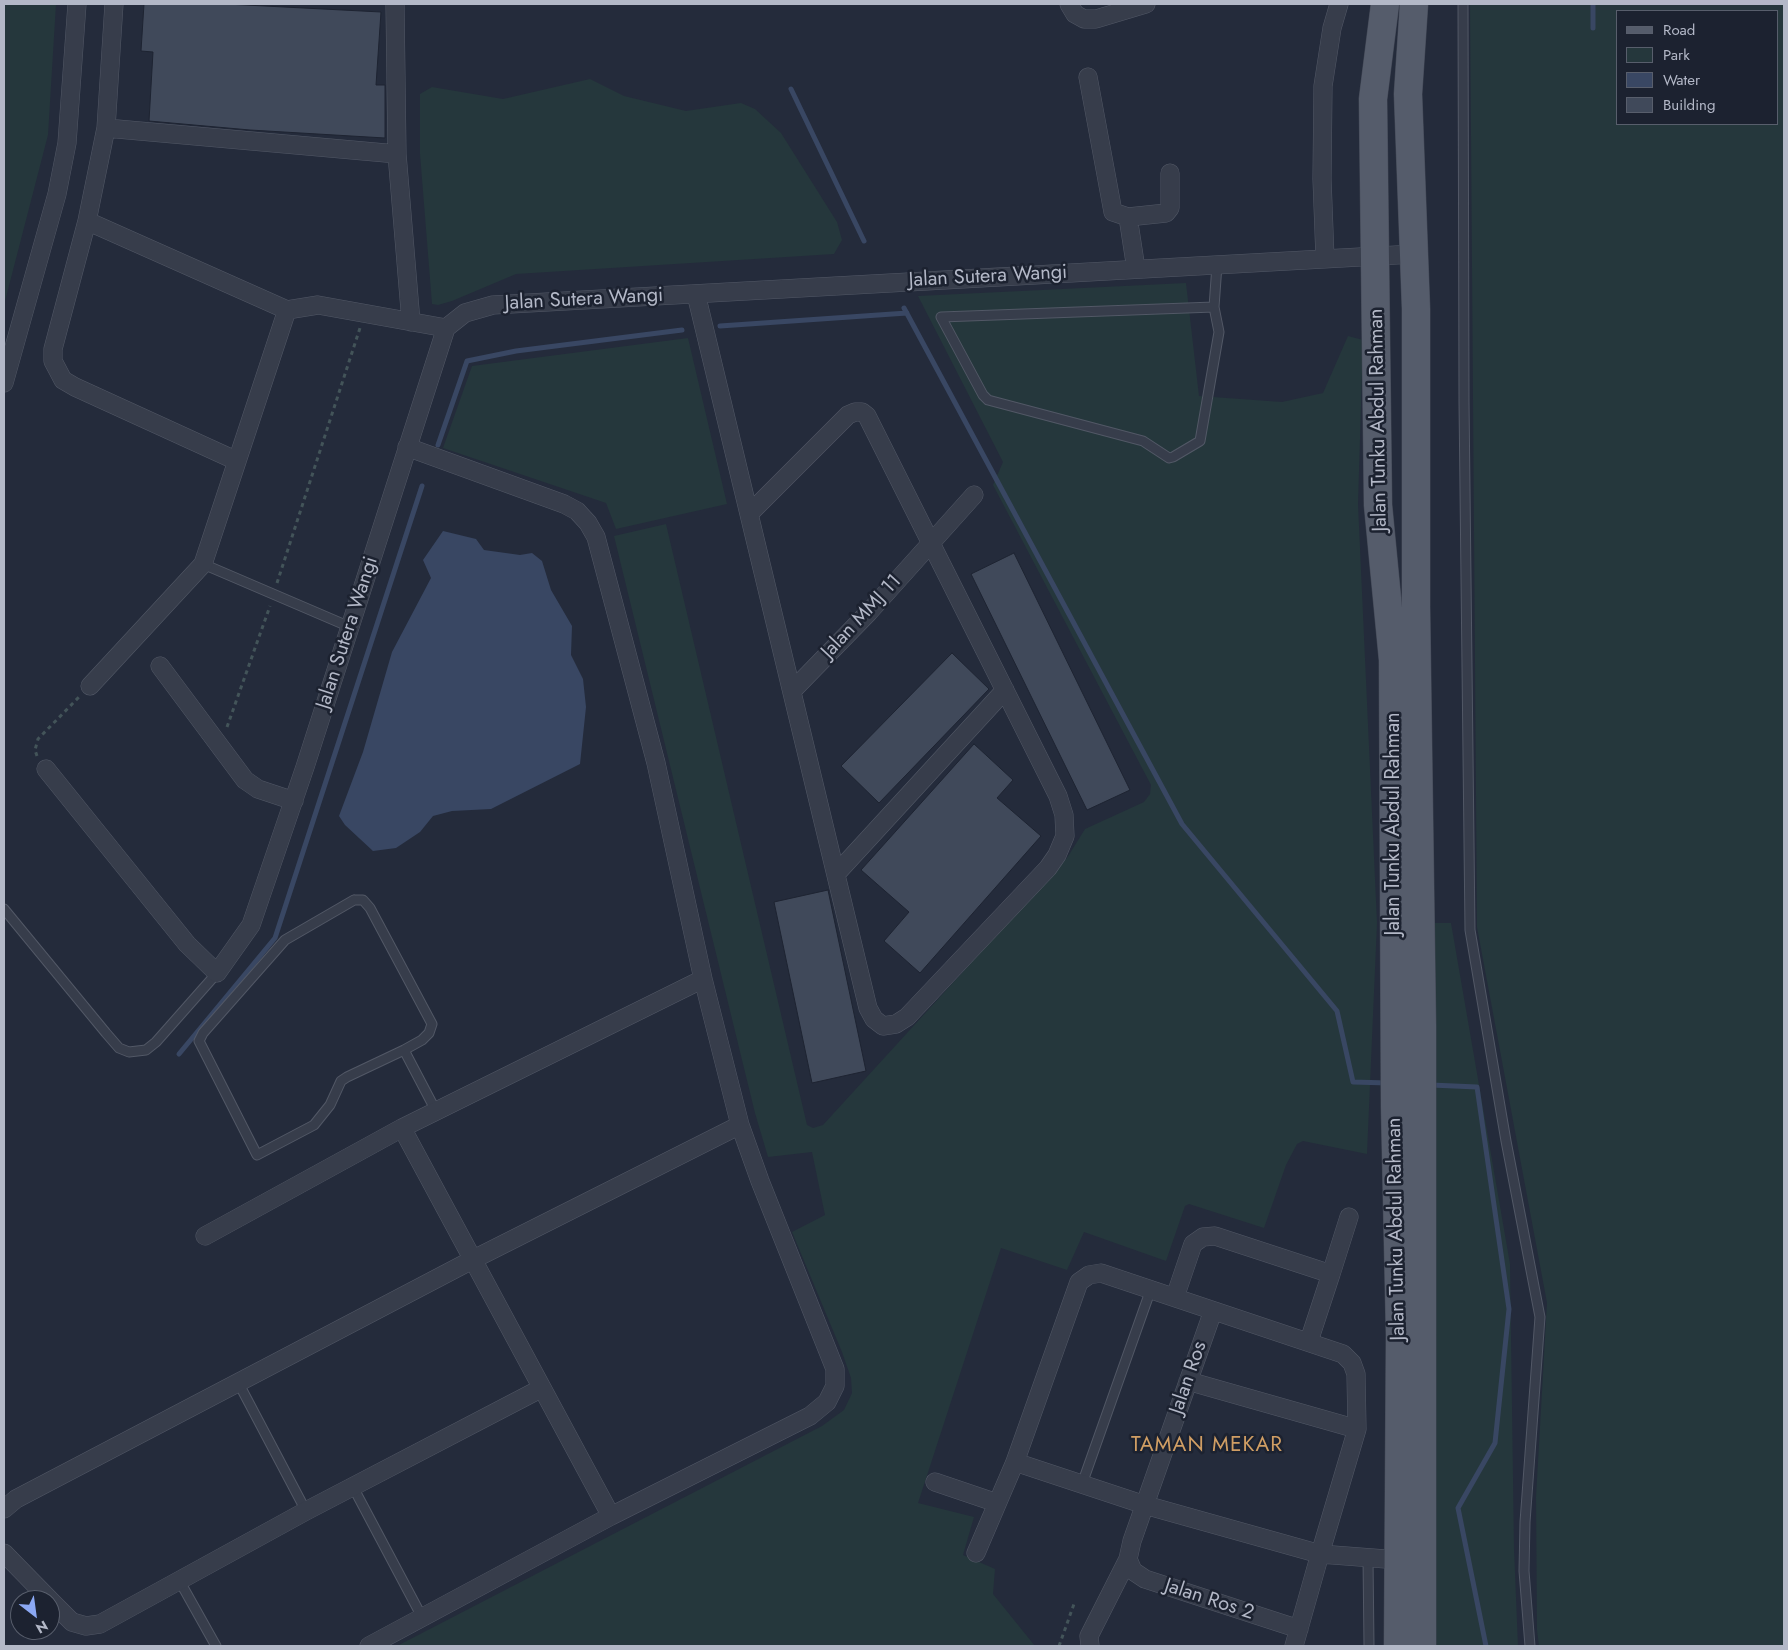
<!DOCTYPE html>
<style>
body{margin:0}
#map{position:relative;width:1788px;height:1650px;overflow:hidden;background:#242b3b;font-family:Jost,sans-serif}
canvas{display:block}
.frame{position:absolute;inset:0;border:5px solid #b3b8c7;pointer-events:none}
.legend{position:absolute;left:1616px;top:10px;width:162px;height:115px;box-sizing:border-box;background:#1c2230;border:1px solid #585e6c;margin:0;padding:6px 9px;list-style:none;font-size:15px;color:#b3b8c7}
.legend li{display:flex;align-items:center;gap:10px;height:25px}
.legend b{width:25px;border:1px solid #585e6c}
.north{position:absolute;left:10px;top:1590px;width:50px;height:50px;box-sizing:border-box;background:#1c2230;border:1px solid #585e6c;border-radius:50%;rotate:150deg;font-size:14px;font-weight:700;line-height:20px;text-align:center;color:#b3b8c7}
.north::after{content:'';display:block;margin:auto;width:18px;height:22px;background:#8ba8f3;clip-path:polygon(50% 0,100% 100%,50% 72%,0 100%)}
</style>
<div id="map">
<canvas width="1788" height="1650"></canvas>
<div class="frame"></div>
<ul class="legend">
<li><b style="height:6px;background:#555c6b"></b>Road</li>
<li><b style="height:14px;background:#25373c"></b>Park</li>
<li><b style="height:14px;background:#394763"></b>Water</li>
<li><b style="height:14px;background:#40495a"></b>Building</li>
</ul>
<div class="north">N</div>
</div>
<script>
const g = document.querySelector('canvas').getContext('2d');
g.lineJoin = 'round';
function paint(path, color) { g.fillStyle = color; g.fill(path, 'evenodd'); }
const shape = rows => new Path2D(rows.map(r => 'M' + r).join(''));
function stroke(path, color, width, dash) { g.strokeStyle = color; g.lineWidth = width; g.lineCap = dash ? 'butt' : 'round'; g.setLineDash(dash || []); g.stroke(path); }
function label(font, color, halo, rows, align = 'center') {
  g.font = font + ' Jost,sans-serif'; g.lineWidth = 5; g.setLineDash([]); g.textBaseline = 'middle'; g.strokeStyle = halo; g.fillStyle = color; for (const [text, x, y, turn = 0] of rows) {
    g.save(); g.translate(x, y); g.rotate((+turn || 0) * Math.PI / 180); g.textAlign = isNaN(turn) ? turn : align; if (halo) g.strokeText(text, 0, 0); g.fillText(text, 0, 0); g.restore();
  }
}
paint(shape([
 [4,4,56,4,48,135,4,305],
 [1470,4,1784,4,1784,1646,1539,1646,1537,1630,1536,1497,1547,1303,1477,927],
 [1777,11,1777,124,1617,124,1617,11],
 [590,79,624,96,686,111,741,103,755,109,781,133,837,222,842,240,834,254,516,274,452,301,438,305,432,304,420,154,420,94,432,87,503,99],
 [1186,283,1199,396,1282,402,1323,393,1348,336,1363,340,1358,504,1377,923,1367,1154,1303,1141,1297,1144,1286,1165,1264,1228,1189,1204,1185,1206,1166,1261,1084,1232,1067,1270,1001,1248,918,1503,974,1517,963,1555,995,1569,993,1594,1035,1646,397,1646,822,1426,844,1410,852,1393,851,1378,842,1352,792,1232,825,1215,812,1152,768,1157,755,1113,614,536,666,524,807,1125,813,1128,823,1125,1067,858,1085,829,1144,802,1150,794,1151,785,993,485,1003,462,918,296],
 [688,338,727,504,616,529,606,503,443,448,472,366],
 [1433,923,1451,923,1510,1264,1514,1549,1518,1646,1434,1646]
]), '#25373c');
paint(shape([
 [443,531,476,539,484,550,520,555,532,553,542,561,551,590,572,626,571,655,583,679,586,707,580,764,491,809,452,811,433,816,420,832,396,848,373,851,345,825,339,816,363,752,392,652,431,578,423,560]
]), '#394763');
stroke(shape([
 [1593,4,1593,28],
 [791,89,864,241],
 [904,308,1182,824,1337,1011,1353,1082,1388,1083],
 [720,326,907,313],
 [438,445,467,361,516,351,682,330],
 [179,1054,275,938,422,486],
 [1431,1085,1477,1087,1509,1309,1495,1443,1458,1508,1486,1646]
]), '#394763', 5);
const building = shape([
 [144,4,226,4,381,12,376,85,385,85,385,138,250,130,149,121,153,52,141,51,144,4],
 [1014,553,1130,790,1087,810,971,574,1014,553],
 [952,653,989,689,879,803,841,766,952,653],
 [974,744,1013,780,997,798,1041,836,920,973,884,941,909,912,861,870,974,744],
 [828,890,866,1071,812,1083,774,902,828,890]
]);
paint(building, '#40495a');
stroke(building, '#1e2432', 1);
const service = shape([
 [1463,4,1464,402,1470,930,1506,1141,1540,1317,1525,1522,1524,1571,1530,1646],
 [1214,307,1219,332,1200,441,1173,457,1169,458,1143,441,988,400,983,395,941,317,1214,307,1217,265],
 [203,564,350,627],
 [354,900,363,900,370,908,432,1024,429,1033,422,1040,404,1050,347,1077,341,1081,330,1105,314,1125,257,1155,199,1041,203,1033,285,940,354,900],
 [4,909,106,1033,119,1048,129,1052,146,1050,156,1042,217,973],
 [404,1050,436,1111],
 [239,1384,306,1511],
 [1082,1484,1151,1289],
 [353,1487,422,1617],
 [1368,1558,1369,1646],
 [179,1580,216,1646]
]);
const minor = shape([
 [114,4,106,128,87,221,53,349,53,361,63,380,75,387,237,461],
 [395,4,397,154],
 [1069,4,1075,14,1084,19,1096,19,1146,4],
 [1088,77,1113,212,1128,217,1136,269],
 [106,128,397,154,411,322],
 [1128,217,1166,213,1170,208,1170,173],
 [87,221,287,310,318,305,446,328],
 [1325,258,1322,179,1323,86,1332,28,1339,4],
 [696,294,868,1008,874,1019,883,1026,896,1024,907,1017,1048,868,1057,855,1065,836,1064,815,1058,796,867,416,862,412,855,412,848,415,749,514],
 [4,383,57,194,67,143,77,4],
 [160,666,245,780,258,789,294,801],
 [90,686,203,564,287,310],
 [792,691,869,612,974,495],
 [46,769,187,944,217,973,251,925,305,767,446,328,465,313,493,305,1414,254],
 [836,874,1005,690],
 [402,1128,611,1516],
 [205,1236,402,1128,703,979],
 [1331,1274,1349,1217],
 [1175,1297,1193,1244,1203,1237,1215,1236,1331,1274,1309,1341],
 [1188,1381,1357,1429,1356,1374,1352,1363,1343,1354,1101,1273,1089,1275,1079,1282,1015,1462,1145,1505,1320,1554,1357,1429],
 [935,1482,997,1503],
 [4,1509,16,1499,472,1260,740,1125],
 [4,1553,50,1600],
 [976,1553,1015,1462],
 [1128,1559,1133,1571,1145,1579,1299,1629],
 [50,1600,72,1622,86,1626,100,1624,306,1511,542,1388],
 [369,1646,611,1516,810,1416,827,1402,835,1386,835,1369,760,1181,740,1125,703,979,656,763,596,537,588,523,577,511,564,504,407,447],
 [1090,1646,1089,1636,1128,1559,1132,1541,1213,1311],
 [1294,1646,1320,1554,1399,1560]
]);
const primary = shape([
 [1385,4,1373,99,1378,505,1393,660,1395,1107,1400,1335,1398,1646],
 [1414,4,1408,94,1416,309,1416,606,1422,1025,1422,1646]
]);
stroke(service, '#525866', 11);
stroke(minor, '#525866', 19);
stroke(primary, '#404654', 29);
stroke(shape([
 [277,583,360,328],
 [227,727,270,606],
 [37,756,35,750,38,739,79,697],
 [1059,1646,1074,1604]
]), '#435459', 3, [4, 4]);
stroke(service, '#373d4b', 9);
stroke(minor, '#373d4b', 18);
stroke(primary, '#555c6b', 28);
label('20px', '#b3b8c7', '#1c2230', [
 ["Jalan Sutera Wangi",988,277,-3],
 ["Jalan Sutera Wangi",584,300,-3],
 ["Jalan Tunku Abdul Rahman",1379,420,-91],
 ["Jalan MMJ 11",862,617,-47],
 ["Jalan Sutera Wangi",348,633,-72],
 ["Jalan Tunku Abdul Rahman",1394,824,-90],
 ["Jalan Tunku Abdul Rahman",1397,1229,-91],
 ["Jalan Ros",1189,1378,-71],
 ["Jalan Ros 2",1209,1600,18]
]);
g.letterSpacing = '1px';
label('21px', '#d09e64', '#1c2230', [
 ["TAMAN MEKAR",1207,1446]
]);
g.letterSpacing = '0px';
</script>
